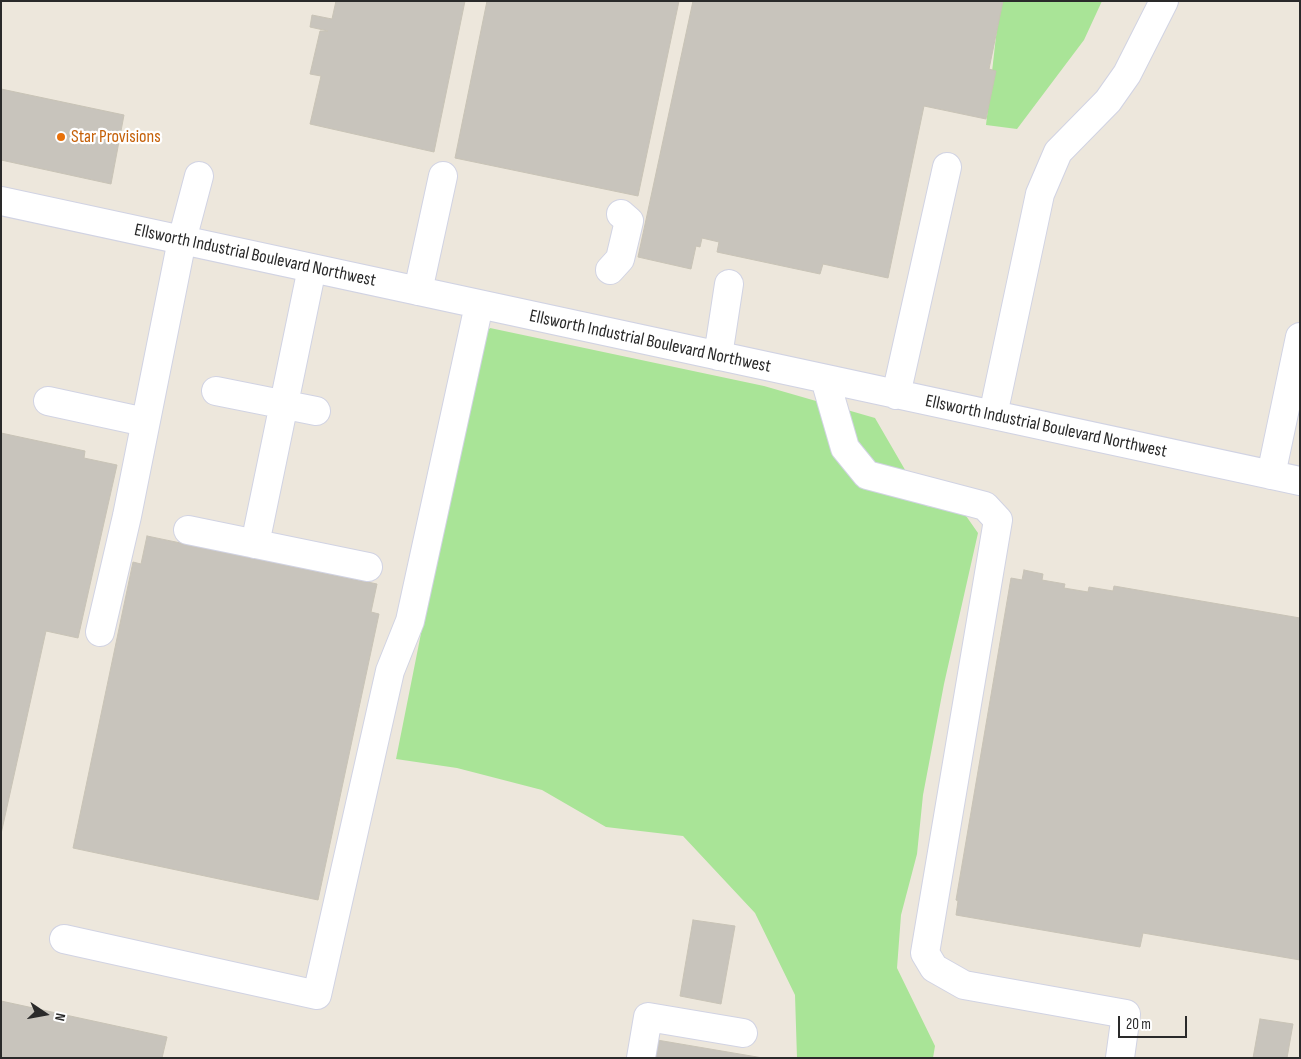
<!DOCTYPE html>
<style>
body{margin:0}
#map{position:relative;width:1301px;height:1059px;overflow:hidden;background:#ede7dc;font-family:"Sofia Sans Condensed",sans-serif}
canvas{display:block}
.frame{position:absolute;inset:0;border:2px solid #2a2a2a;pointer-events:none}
.north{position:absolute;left:20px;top:989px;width:50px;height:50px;-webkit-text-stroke:4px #fff;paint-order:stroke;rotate:102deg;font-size:14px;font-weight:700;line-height:20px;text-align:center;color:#2a2a2a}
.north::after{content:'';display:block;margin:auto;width:18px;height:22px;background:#2a2a2a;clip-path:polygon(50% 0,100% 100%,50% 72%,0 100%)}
.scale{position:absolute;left:1118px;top:1016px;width:69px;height:22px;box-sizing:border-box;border:2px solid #2a2a2a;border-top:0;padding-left:6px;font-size:15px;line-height:18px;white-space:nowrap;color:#2a2a2a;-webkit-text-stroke:4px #fff;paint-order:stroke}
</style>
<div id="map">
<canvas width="1301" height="1059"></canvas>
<div class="frame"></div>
<div class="north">N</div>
<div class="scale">20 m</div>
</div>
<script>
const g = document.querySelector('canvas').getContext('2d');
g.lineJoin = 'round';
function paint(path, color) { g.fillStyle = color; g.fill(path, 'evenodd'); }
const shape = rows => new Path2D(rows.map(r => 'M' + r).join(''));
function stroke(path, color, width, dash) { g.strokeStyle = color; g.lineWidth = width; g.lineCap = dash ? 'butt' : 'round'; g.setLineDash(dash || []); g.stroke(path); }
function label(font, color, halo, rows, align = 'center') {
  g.font = font + ' "Sofia Sans Condensed",sans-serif'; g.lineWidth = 4.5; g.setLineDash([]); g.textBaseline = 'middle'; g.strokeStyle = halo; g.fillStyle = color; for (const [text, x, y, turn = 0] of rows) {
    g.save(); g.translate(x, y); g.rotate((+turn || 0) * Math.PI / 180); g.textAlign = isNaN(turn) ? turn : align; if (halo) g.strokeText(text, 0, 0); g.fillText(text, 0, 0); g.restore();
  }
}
paint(shape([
 [1000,1,1102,1,1084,40,1017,129,986,125],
 [490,328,764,386,875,418,926,506,964,513,978,533,944,684,923,795,917,854,901,915,897,968,935,1046,933,1058,797,1058,795,995,755,913,683,836,606,827,542,790,457,768,396,759,479,342]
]), '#a9e497');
const building = shape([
 [336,1,465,1,434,152,310,124,321,76,310,74,320,31,328,31,310,27,312,15,332,19,336,1],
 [487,1,679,1,638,196,455,158,487,1],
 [693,1,1003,1,989,69,996,71,986,119,924,106,888,278,823,264,820,274,717,252,719,242,702,238,700,247,696,246,691,269,638,257,693,1],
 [1,89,124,115,111,184,1,160,1,89],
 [1,433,85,451,84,458,117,465,78,638,46,631,1,834,1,433],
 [147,536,377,584,371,612,379,614,318,900,73,848,133,562,141,564,147,536],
 [1024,570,1043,574,1042,580,1065,584,1064,588,1088,592,1089,587,1113,591,1114,586,1300,618,1300,960,1143,933,1140,947,956,915,958,901,956,900,1011,578,1022,580,1024,570],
 [693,920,735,926,721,1004,680,996,693,920],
 [1,1001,167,1037,162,1058,1,1058,1,1001],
 [1260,1019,1293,1024,1287,1058,1253,1058,1260,1019],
 [651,1039,763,1058,648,1058,651,1039]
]);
paint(building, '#c8c4bc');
stroke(building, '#c8c3b6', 1);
const minor = shape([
 [1,201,1300,481],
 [610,270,620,259,629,221,621,214],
 [418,291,443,176],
 [718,356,729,284],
 [825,379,845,448,867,475,985,506,998,520,925,953,934,968,964,985,1126,1014,1120,1058],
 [216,391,316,411],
 [896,395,947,167],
 [48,401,145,422],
 [993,415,1040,194,1058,152,1108,101,1127,74,1164,1],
 [1271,475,1300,337],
 [188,530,368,567],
 [255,544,312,268],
 [100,632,127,516,182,240,199,176],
 [64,939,317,995,390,671,410,621,479,305],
 [641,1058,648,1017,743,1033]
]);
stroke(minor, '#d1d3e3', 30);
stroke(minor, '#fff', 28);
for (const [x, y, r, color] of [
 [61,137,5,"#e8710a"]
]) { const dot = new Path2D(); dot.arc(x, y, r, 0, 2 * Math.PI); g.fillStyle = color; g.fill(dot); stroke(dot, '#fff', 2); }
label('18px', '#c56008', '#fff', [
 ["Star Provisions",71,137]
], 'left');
label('18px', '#2a2a2a', '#fff', [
 ["Ellsworth Industrial Boulevard Northwest",255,256,12],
 ["Ellsworth Industrial Boulevard Northwest",650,342,12],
 ["Ellsworth Industrial Boulevard Northwest",1046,427,12]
]);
</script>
